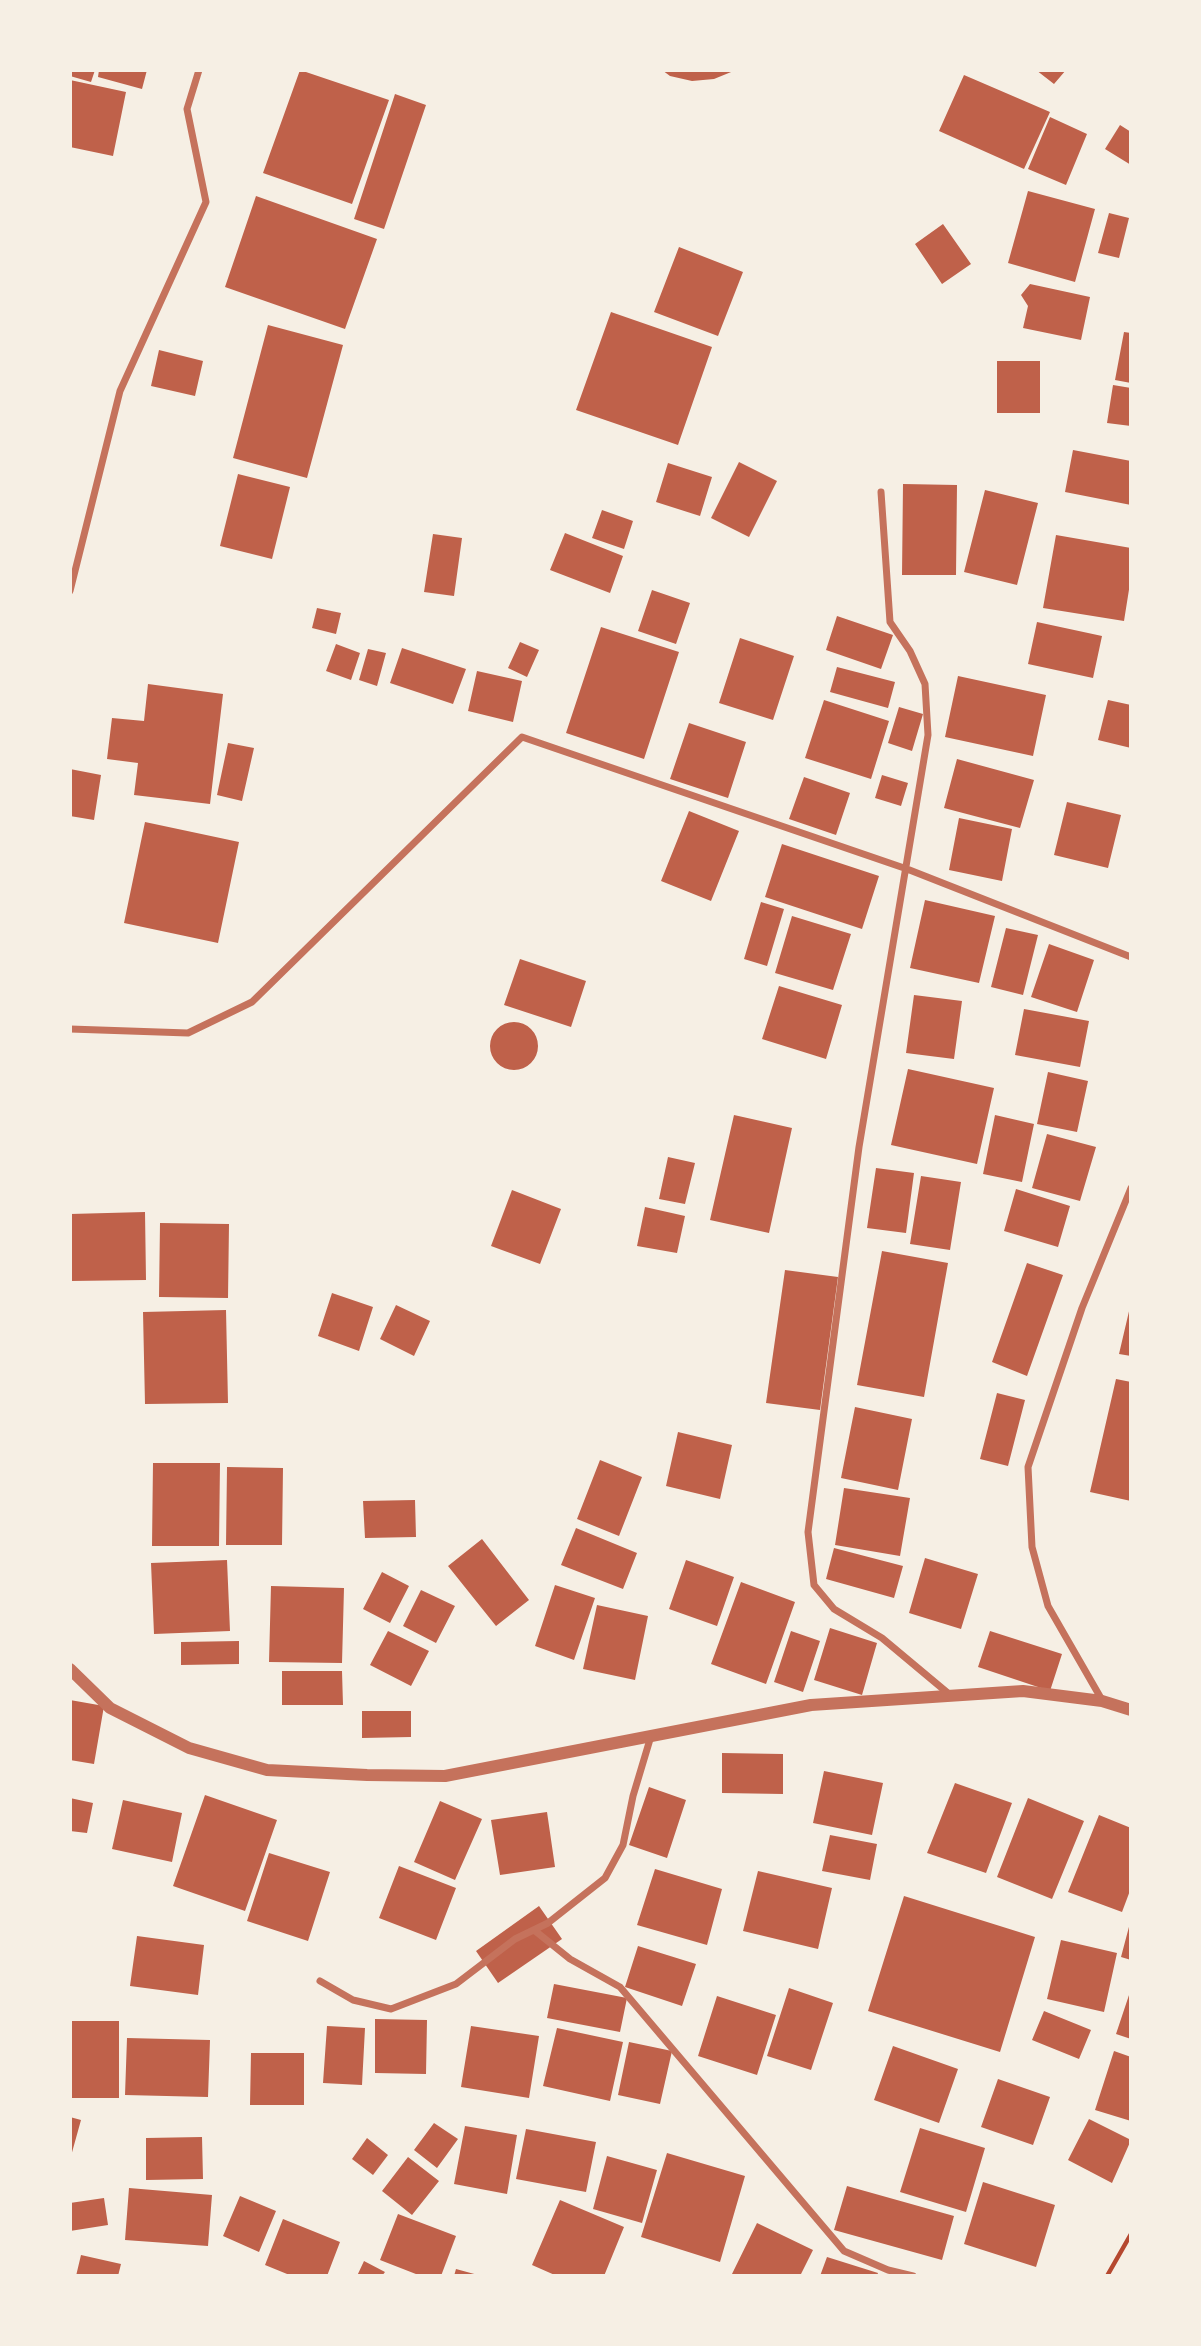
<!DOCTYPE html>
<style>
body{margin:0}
#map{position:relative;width:1201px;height:2346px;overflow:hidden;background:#f6efe4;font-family:Helvetica,sans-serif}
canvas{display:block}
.frame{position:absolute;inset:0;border:72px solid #f6efe4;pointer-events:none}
</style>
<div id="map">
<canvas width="1201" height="2346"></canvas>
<div class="frame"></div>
</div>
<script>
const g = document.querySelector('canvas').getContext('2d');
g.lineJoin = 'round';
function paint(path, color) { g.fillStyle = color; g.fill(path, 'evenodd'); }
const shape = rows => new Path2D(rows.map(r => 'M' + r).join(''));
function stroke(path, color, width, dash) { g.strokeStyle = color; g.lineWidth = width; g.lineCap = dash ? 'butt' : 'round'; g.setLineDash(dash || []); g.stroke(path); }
paint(shape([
 [70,70,95,70,91,82,70,76],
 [99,70,147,70,142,89,98,77],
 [300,70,389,100,352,204,263,173],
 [662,70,736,70,714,79,692,81,670,76],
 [1036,70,1066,70,1054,84],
 [964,75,1050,112,1024,169,939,131],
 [70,80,126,92,113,156,70,147],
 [395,94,426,105,384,229,354,219],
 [1050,117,1087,134,1066,185,1028,169],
 [1120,125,1131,132,1131,165,1105,149],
 [1028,191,1095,209,1075,282,1008,263],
 [256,196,377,239,345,329,225,287],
 [1109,213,1129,218,1119,258,1098,253],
 [943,224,971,264,942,284,915,244],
 [679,247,743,272,718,336,654,312],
 [1030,284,1090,297,1081,340,1023,328,1028,306,1021,295],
 [611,312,712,347,678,445,576,410],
 [268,325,343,345,307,478,233,458],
 [1124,332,1131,333,1131,383,1115,380],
 [159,350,203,361,195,396,151,386],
 [997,361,1040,361,1040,413,997,413],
 [1113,385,1131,388,1131,426,1107,423],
 [1073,450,1131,461,1131,505,1065,492],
 [739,462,777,481,749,537,711,518],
 [668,463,712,477,700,516,656,502],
 [238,474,290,487,272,559,220,546],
 [903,484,957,485,956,575,902,575],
 [985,490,1038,503,1017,585,964,572],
 [602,510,633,521,624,549,592,538],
 [565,533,623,556,610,593,550,570],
 [433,534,462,538,454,596,424,592],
 [1056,535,1131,548,1131,577,1124,621,1043,608],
 [652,590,690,603,676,644,638,631],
 [317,608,341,613,336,634,312,628],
 [837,616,893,635,881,669,826,650],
 [1037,622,1102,636,1093,678,1028,664],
 [601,627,679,652,644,759,566,733],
 [740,638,794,656,773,720,719,703],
 [520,642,539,650,527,677,508,668],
 [336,644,360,653,351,680,326,671],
 [402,648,466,669,453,704,390,683],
 [368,649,386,653,377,686,359,680],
 [837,667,895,682,888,708,830,692],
 [477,671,522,681,513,722,468,711],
 [958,676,1046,695,1033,756,945,737],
 [148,684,223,694,210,804,134,795,138,763,107,759,112,718,144,721],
 [824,700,889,721,871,779,805,758],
 [1108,700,1131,705,1131,748,1098,740],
 [899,707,923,714,912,751,888,743],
 [689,723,746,742,728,798,670,779],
 [228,743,254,748,242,801,217,795],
 [957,759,1034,780,1020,828,944,808],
 [70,769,101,775,94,820,70,816],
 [882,775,908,783,901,806,875,798],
 [804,777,850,793,836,835,789,819],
 [1067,802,1121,815,1108,868,1054,855],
 [689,811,739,831,711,901,661,881],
 [959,818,1012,829,1002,881,949,870],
 [145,822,239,842,218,943,124,923],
 [782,844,879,876,862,929,765,897],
 [925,900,995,916,979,983,910,968],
 [761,902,784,909,767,966,744,959],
 [792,916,851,934,833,990,775,973],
 [1006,928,1038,935,1023,995,991,987],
 [1049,944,1094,960,1077,1012,1031,997],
 [520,959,586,981,571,1027,504,1005],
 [779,986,842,1005,826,1059,762,1039],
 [914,995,962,1001,954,1059,906,1053],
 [1024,1009,1089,1021,1080,1067,1015,1055],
 '490 1046a24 24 0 1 1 48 0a24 24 0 1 1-48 0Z',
 [908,1069,994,1088,977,1164,891,1145],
 [1048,1072,1088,1081,1077,1132,1037,1124],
 [734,1115,792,1128,769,1233,710,1220],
 [995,1115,1034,1124,1022,1182,983,1174],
 [1047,1134,1096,1147,1080,1201,1032,1188],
 [668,1157,695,1163,685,1204,659,1199],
 [876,1168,914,1173,906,1233,867,1228],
 [921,1176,961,1182,950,1250,910,1244],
 [1016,1189,1070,1206,1058,1247,1004,1231],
 [512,1190,561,1209,540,1264,491,1246],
 [645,1207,685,1216,677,1253,637,1246],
 [145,1212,146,1280,70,1281,70,1214],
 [160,1223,229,1224,228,1298,159,1297],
 [882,1251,948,1263,924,1397,857,1385],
 [1027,1263,1063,1275,1027,1376,992,1362],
 [785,1270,838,1277,820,1410,766,1403],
 [332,1293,373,1307,359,1351,318,1336],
 [396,1305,430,1321,414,1356,380,1339],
 [1130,1307,1131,1307,1131,1356,1119,1354],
 [226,1310,228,1403,145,1404,143,1312],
 [1116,1379,1131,1382,1131,1501,1090,1492],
 [997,1393,1025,1400,1008,1466,980,1459],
 [855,1407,912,1419,898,1490,841,1478],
 [678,1432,732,1445,720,1499,666,1486],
 [600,1460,642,1477,619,1536,577,1519],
 [153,1463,220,1463,219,1546,152,1546],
 [227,1467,283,1468,282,1545,226,1545],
 [844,1488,910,1498,900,1556,835,1545],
 [415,1500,416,1537,365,1538,363,1501],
 [576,1528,637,1553,623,1589,561,1565],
 [482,1539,529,1600,496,1626,448,1566],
 [834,1548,903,1566,894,1598,826,1579],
 [925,1558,978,1574,961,1629,909,1613],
 [227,1560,230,1631,154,1634,151,1563],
 [686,1560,734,1577,717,1626,669,1609],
 [382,1572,409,1586,390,1623,363,1609],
 [741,1582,795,1602,766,1684,711,1664],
 [555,1585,595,1598,574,1660,535,1646],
 [271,1586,344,1588,342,1663,269,1662],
 [421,1590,455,1606,436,1643,403,1626],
 [597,1605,648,1616,635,1680,583,1669],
 [830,1628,877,1643,862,1695,814,1680],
 [388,1631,429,1651,411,1686,370,1665],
 [791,1631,820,1641,803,1692,774,1682],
 [990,1631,1062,1654,1050,1691,978,1667],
 [239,1641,239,1664,181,1665,181,1642],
 [282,1671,342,1671,343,1705,282,1705],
 [70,1700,104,1706,94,1764,70,1760],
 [362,1711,411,1711,411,1737,362,1738],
 [722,1753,783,1754,783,1794,722,1793],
 [824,1771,883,1783,872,1835,813,1823],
 [955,1783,1012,1803,986,1873,927,1853],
 [649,1787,686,1800,667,1858,629,1845],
 [205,1795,277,1820,245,1911,173,1886],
 [70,1798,93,1803,87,1833,70,1831],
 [1028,1798,1084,1821,1052,1899,997,1877],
 [123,1800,182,1813,172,1862,112,1849],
 [440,1801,482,1819,455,1880,414,1862],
 [547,1812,555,1867,500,1875,491,1820],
 [1099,1815,1131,1828,1131,1888,1122,1912,1068,1892],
 [830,1835,877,1844,870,1880,822,1871],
 [269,1853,330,1872,308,1941,247,1921],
 [399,1866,456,1888,436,1940,379,1918],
 [655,1869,722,1889,707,1945,637,1925],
 [758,1871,832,1888,818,1949,743,1931],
 [904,1896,1035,1937,1000,2052,868,2011],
 [539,1906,562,1939,498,1983,476,1951],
 [1130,1923,1131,1923,1131,1960,1121,1957],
 [137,1936,204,1945,198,1995,130,1986],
 [1061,1940,1117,1953,1104,2012,1047,1999],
 [638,1946,696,1964,682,2006,625,1987],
 [554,1984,627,1998,620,2032,547,2018],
 [789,1988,833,2003,811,2070,767,2056],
 [1131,1989,1131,2039,1116,2034],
 [717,1996,776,2015,757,2075,698,2056],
 [1044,2011,1091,2030,1079,2059,1032,2040],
 [375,2019,427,2020,426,2074,375,2073],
 [70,2021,119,2021,119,2098,70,2098],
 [327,2026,365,2028,362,2085,323,2083],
 [471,2026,539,2036,529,2098,461,2087],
 [557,2028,623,2042,610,2101,543,2086],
 [127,2038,210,2040,208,2097,125,2095],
 [629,2042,672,2051,660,2104,618,2095],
 [893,2046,958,2069,939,2123,874,2100],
 [1114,2051,1131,2057,1131,2121,1095,2110],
 [251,2053,304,2053,304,2105,250,2105],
 [998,2079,1050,2097,1033,2145,981,2127],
 [70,2117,81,2120,71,2156,70,2156],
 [1089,2119,1131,2140,1112,2183,1068,2160],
 [434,2123,458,2139,437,2168,414,2150],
 [465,2126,517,2135,507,2194,454,2184],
 [920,2128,985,2148,966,2212,900,2192],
 [526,2129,596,2142,586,2192,516,2179],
 [202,2137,203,2179,146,2180,146,2138],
 [367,2138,388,2155,373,2175,352,2159],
 [667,2153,745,2176,720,2262,641,2237],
 [607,2156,657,2170,642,2223,593,2209],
 [408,2157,439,2181,412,2215,382,2191],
 [983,2182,1055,2205,1036,2267,964,2244],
 [847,2186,954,2216,942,2260,834,2230],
 [129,2188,212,2195,208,2246,125,2240],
 [240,2196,276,2211,259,2252,223,2236],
 [104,2198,108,2225,70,2231,70,2203],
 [560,2200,624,2227,604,2276,557,2276,532,2265],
 [398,2214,456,2236,441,2276,421,2276,380,2260],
 [283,2219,340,2242,327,2276,292,2276,265,2265],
 [757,2223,813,2250,800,2276,731,2276],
 [81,2255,121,2264,118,2276,76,2276],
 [827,2257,878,2273,877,2276,820,2276],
 [364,2261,385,2272,382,2276,357,2276],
 [456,2269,478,2275,478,2276,454,2276]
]), '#bf614a');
stroke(shape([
 [1107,2276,1131,2234]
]), '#b5482f', 4.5);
stroke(shape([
 [881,492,890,622,910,651,925,684,928,735,859,1147,808,1532,814,1585,834,1609,882,1638,949,1694],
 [70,591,120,391,206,202,187,109,199,70],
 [70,1029,188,1033,252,1002,522,737,907,869,1131,957],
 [1102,1700,1048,1606,1032,1547,1028,1467,1082,1308,1131,1188],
 [534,1930,570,1959,620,1987,844,2251,888,2270,913,2276],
 [320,1981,353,2000,391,2009,456,1984,515,1939,548,1923,605,1878,623,1845,633,1796,651,1736]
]), '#c5725c', 7);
stroke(shape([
 [70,1669,110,1708,189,1748,267,1770,367,1775,445,1776,811,1705,1023,1691,1102,1701,1131,1710]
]), '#c5725c', 12);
</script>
